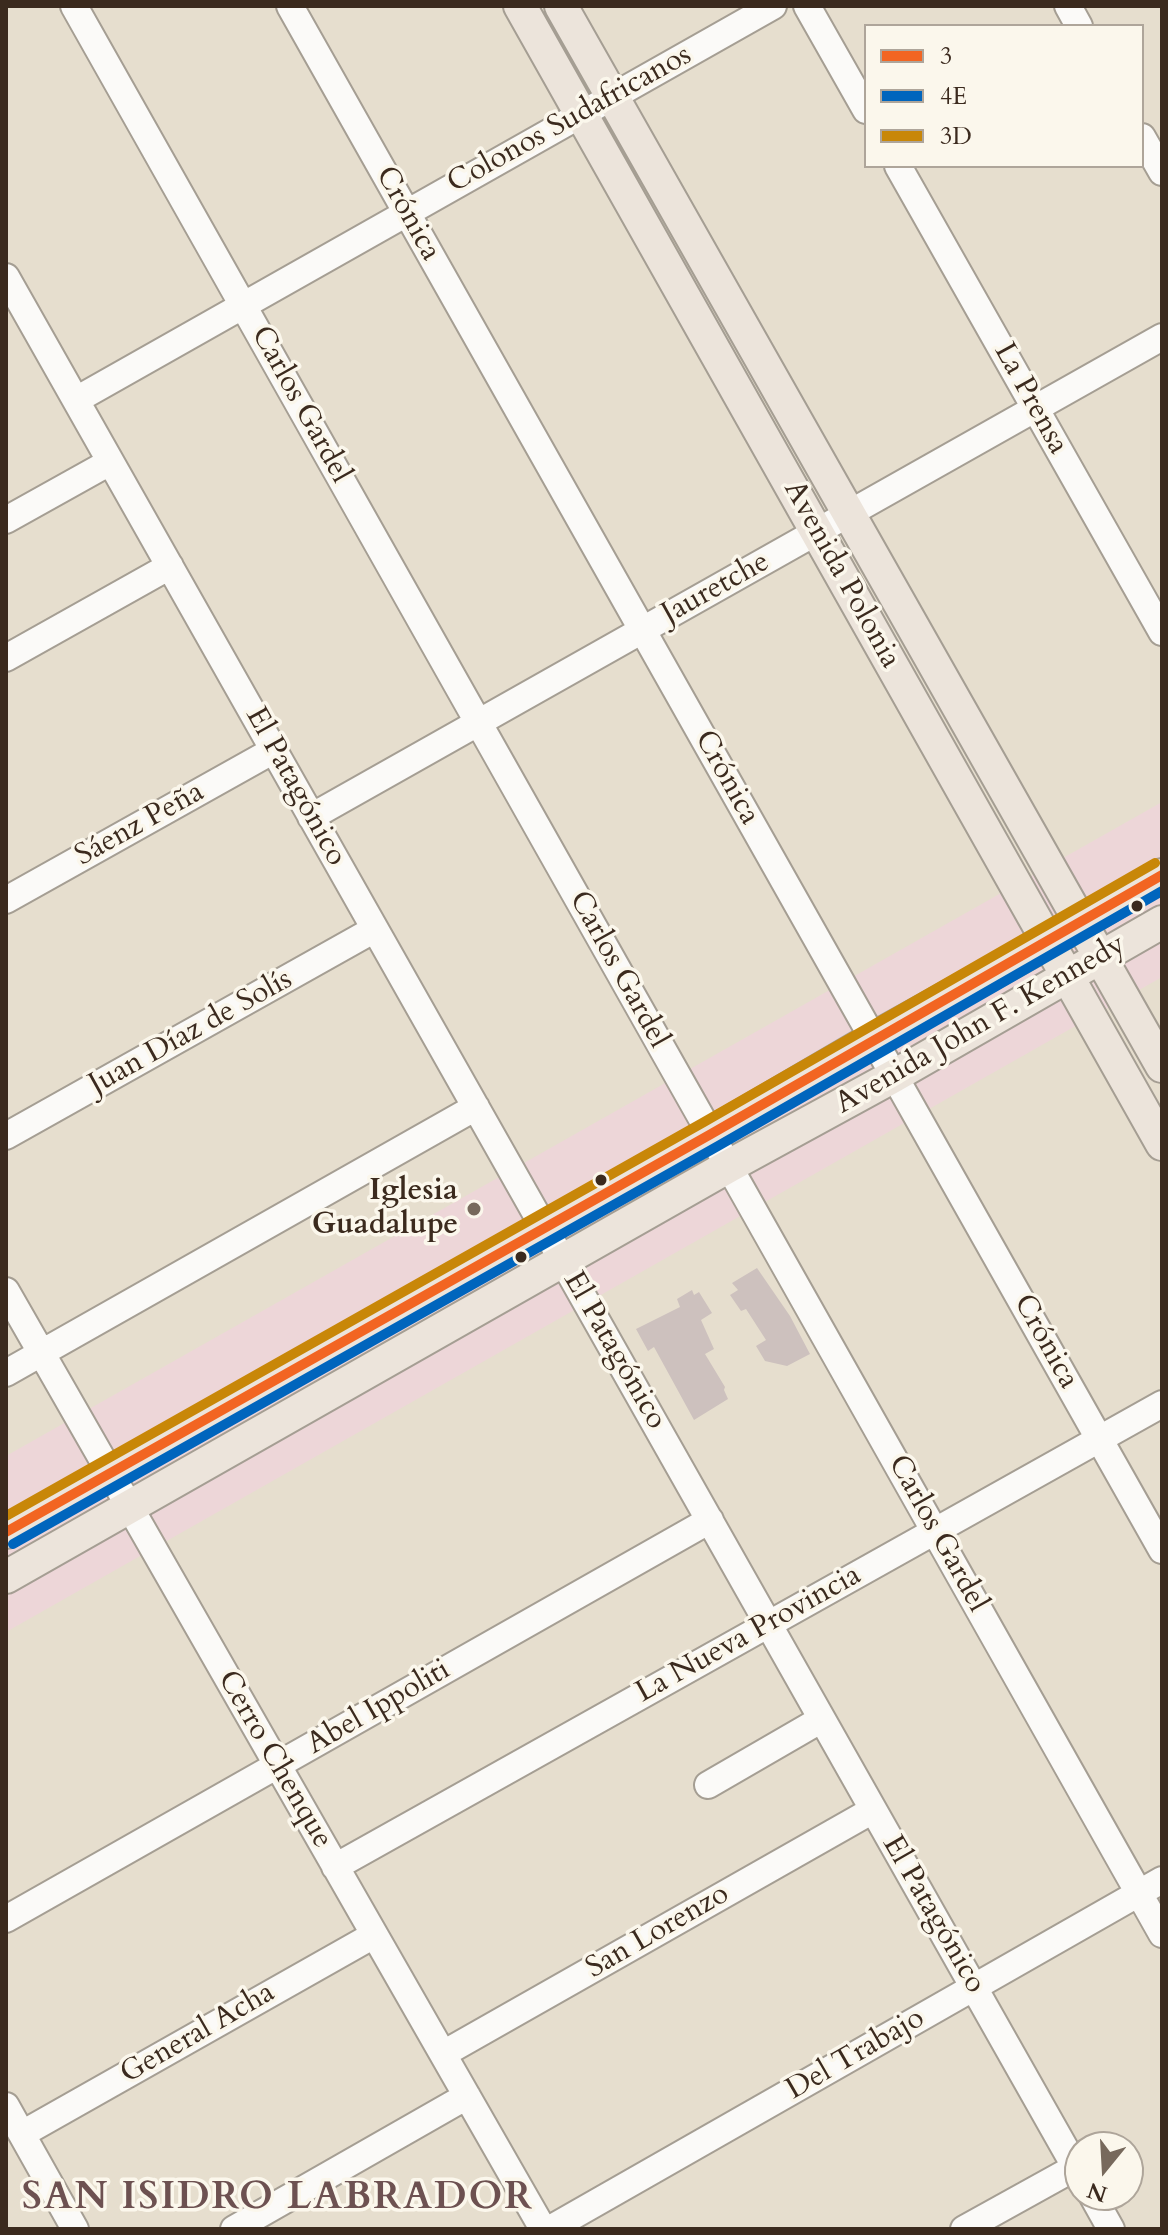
<!DOCTYPE html>
<meta charset="utf-8">
<style>
body{margin:0}
#map{position:relative;width:1168px;height:2235px;overflow:hidden;background:#e6dece;font-family:Cardo,serif}
canvas{display:block}
.frame{position:absolute;inset:0;border:8px solid #3b2a1e;pointer-events:none}
.legend{position:absolute;left:864px;top:24px;width:280px;height:144px;box-sizing:border-box;background:#fbf7ec;border:2px solid #aea59a;margin:0;padding:10px 14px;list-style:none;font-size:24px;color:#3b2a1e}
.legend li{display:flex;align-items:center;gap:16px;height:40px}
.legend b{width:40px;border:2px solid #aea59a}
.north{position:absolute;left:1064px;top:2131px;width:80px;height:80px;box-sizing:border-box;background:#fbf7ec;border:2px solid #aea59a;border-radius:50%;rotate:198deg;font-size:22px;font-weight:700;line-height:32px;text-align:center;color:#3b2a1e}
.north::after{content:'';display:block;margin:auto;width:28px;height:36px;background:#77695c;clip-path:polygon(50% 0,100% 100%,50% 72%,0 100%)}
</style>
<div id="map">
<canvas width="1168" height="2235"></canvas>
<div class="frame"></div>
<ul class="legend">
<li><b style="height:10px;background:#f26522"></b>3</li>
<li><b style="height:10px;background:#0065bd"></b>4E</li>
<li><b style="height:10px;background:#c88708"></b>3D</li>
</ul>
<div class="north">N</div>
</div>
<script>
const g = document.querySelector('canvas').getContext('2d');
g.lineJoin = 'round';
function paint(path, color) { g.fillStyle = color; g.fill(path, 'evenodd'); }
const shape = rows => new Path2D(rows.map(r => 'M' + r).join(''));
function stroke(path, color, width, dash) { g.strokeStyle = color; g.lineWidth = width; g.lineCap = dash ? 'butt' : 'round'; g.setLineDash(dash || []); g.stroke(path); }
function label(font, color, halo, rows, align = 'center') {
  g.font = font + ' Cardo,serif'; g.lineWidth = 7; g.setLineDash([]); g.textBaseline = 'middle'; g.strokeStyle = halo; g.fillStyle = color; for (const [text, x, y, turn = 0] of rows) {
    g.save(); g.translate(x, y); g.rotate((+turn || 0) * Math.PI / 180); g.textAlign = isNaN(turn) ? turn : align; if (halo) g.strokeText(text, 0, 0); g.fillText(text, 0, 0); g.restore();
  }
}
paint(shape([
 [1162,802,1162,977,6,1632,6,1456]
]), '#edd6d8');
paint(shape([
 [757,1268,790,1316,810,1354,787,1366,765,1361,756,1346,766,1340,746,1309,741,1311,730,1295,738,1290,732,1283],
 [692,1290,694,1295,699,1292,712,1313,701,1320,714,1349,705,1354,725,1387,724,1390,728,1399,694,1420,654,1347,648,1351,636,1329,680,1307,677,1299]
]), '#cdc1be');
const minor = shape([
 [74,6,1162,1934],
 [290,6,1162,1550],
 [807,6,866,110],
 [1068,6,1079,26],
 [1142,137,1162,172],
 [898,166,1162,632],
 [6,277,1080,2175],
 [76,400,773,6],
 [6,520,110,462],
 [6,658,170,566],
 [311,817,1162,337],
 [6,900,274,750],
 [6,1136,375,929],
 [6,1291,543,2229],
 [6,1373,476,1107],
 [708,1785,822,1719],
 [335,1867,1162,1404],
 [6,1919,710,1520],
 [443,2054,873,1810],
 [6,2106,75,2229],
 [22,2134,374,1935],
 [1092,2195,1111,2229],
 [234,2229,467,2096],
 [550,2229,1162,1880],
 [964,2229,1076,2167]
]);
const major = shape([
 [520,6,1162,1144],
 [561,6,1162,1066],
 [6,1532,711,1134,873,1039,1048,942,1162,875],
 [6,1577,729,1166,894,1076,1162,922]
]);
stroke(minor, '#a59e93', 30);
stroke(major, '#a59e93', 36);
stroke(minor, '#fbfaf8', 26);
stroke(major, '#ece4db', 32);
stroke(shape([
 [6,1532,711,1134,1162,875]
]), '#f26522', 10);
stroke(shape([
 [13,1544,718,1146,1162,891]
]), '#0065bd', 10);
stroke(shape([
 [6,1516,704,1122,1155,863]
]), '#c88708', 10);
for (const [x, y, r, color] of [
 [1137,906,7,"#3b2a1e"],
 [601,1180,7,"#3b2a1e"],
 [474,1209,8,"#77695c"],
 [521,1257,7,"#3b2a1e"]
]) { const dot = new Path2D(); dot.arc(x, y, r, 0, 2 * Math.PI); g.fillStyle = color; g.fill(dot); stroke(dot, '#fbf7ec', 3); }
label('30px', '#3b2a1e', '#fbf7ec', [
 ["Colonos Sudafricanos",570,120,-29],
 ["Crónica",407,214,61],
 ["La Prensa",1030,399,61],
 ["Carlos Gardel",300,405,61],
 ["Avenida Polonia",841,575,61],
 ["Jauretche",716,589,-29],
 ["Crónica",726,778,61],
 ["El Patagónico",295,787,61],
 ["Sáenz Peña",140,825,-29],
 ["Carlos Gardel",618,970,61],
 ["Avenida John F. Kennedy",981,1025,-30],
 ["Juan Díaz de Solís",191,1033,-29],
 ["Crónica",1045,1342,61],
 ["El Patagónico",614,1351,60],
 ["Carlos Gardel",937,1534,61],
 ["La Nueva Provincia",749,1635,-29],
 ["Abel Ippoliti",379,1708,-30],
 ["Cerro Chenque",274,1760,60],
 ["El Patagónico",933,1915,60],
 ["San Lorenzo",658,1932,-30],
 ["General Acha",198,2034,-30],
 ["Del Trabajo",856,2055,-30]
]);
label('bold 30px', '#3b2a1e', '#fbf7ec', [
 ["Iglesia",458,1192],
 ["Guadalupe",458,1226]
], 'right');
g.letterSpacing = '2px';
label('bold 38px', '#6d5151', '#fbf7ec', [
 ["SAN ISIDRO LABRADOR",278,2199]
]);
g.letterSpacing = '0px';
</script>
